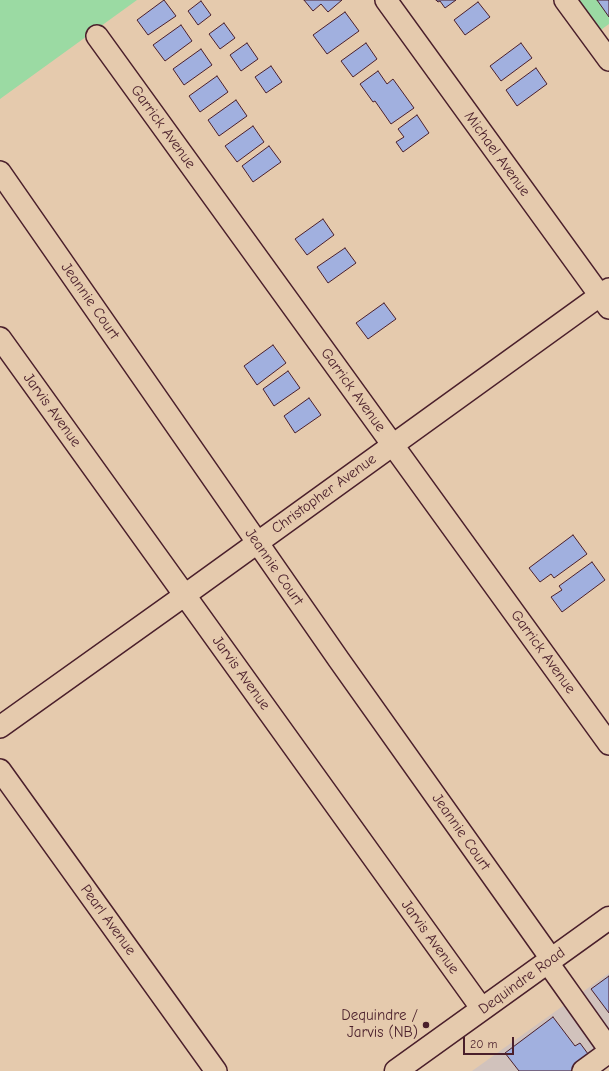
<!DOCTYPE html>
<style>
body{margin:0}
#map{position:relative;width:609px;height:1071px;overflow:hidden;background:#e5caad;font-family:"Comic Neue",sans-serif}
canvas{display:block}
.scale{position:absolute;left:463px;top:1037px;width:51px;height:18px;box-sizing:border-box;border:2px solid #4a1f2b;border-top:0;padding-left:5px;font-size:12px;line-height:14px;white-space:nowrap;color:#4a1f2b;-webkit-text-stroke:3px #e5caad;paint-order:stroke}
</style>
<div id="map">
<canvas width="609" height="1071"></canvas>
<div class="scale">20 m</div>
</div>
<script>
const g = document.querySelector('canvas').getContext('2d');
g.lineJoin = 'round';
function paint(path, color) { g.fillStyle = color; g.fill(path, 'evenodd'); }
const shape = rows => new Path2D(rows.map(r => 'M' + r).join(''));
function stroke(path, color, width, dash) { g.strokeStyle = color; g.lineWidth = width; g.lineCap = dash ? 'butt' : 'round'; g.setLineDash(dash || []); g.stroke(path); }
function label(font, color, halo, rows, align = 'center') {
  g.font = font + ' "Comic Neue",sans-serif'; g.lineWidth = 3; g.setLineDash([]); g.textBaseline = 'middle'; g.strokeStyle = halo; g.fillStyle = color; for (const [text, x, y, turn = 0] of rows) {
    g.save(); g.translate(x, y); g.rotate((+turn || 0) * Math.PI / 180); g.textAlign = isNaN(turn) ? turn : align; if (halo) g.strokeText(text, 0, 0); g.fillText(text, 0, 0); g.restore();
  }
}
paint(shape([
 [609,973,609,1057,589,1071,472,1071]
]), '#d1c2bc');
paint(shape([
 [0,0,137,0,0,99],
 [574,0,609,0,609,24,598,32]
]), '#9bdaa3');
const building = shape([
 [164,0,176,16,148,35,137,20,164,0],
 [304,0,342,0,328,12,321,4,313,11,304,0],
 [436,0,456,0,445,8,440,1,438,2,436,0],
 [597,0,609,0,609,17,597,0],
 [201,1,211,15,198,25,188,11,201,1],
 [478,2,490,17,465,35,454,20,478,2],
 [345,12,359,31,327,54,313,35,345,12],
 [224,23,235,38,220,49,209,34,224,23],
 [181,25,192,41,165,61,153,45,181,25],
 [247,43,258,59,241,71,230,55,247,43],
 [366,43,377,59,353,77,341,61,366,43],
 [521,43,532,58,501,81,490,66,521,43],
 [201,49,212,65,184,85,173,69,201,49],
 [271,66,282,82,266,93,255,77,271,66],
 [536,68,547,84,517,106,506,90,536,68],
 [378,71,387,84,393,79,414,108,391,124,375,101,373,102,360,84,378,71],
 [217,76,228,92,200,112,189,96,217,76],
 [236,100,247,116,219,136,208,120,236,100],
 [417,115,429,133,403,152,396,142,404,137,398,129,417,115],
 [253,126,264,142,237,162,225,146,253,126],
 [269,146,281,162,253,182,242,166,269,146],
 [323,219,334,235,307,255,295,239,323,219],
 [345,248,356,263,328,283,317,267,345,248],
 [384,303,396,319,368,339,356,323,384,303],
 [273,345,286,363,257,385,244,366,273,345],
 [288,371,300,388,274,406,263,389,288,371],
 [309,398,321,415,295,433,284,416,309,398],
 [573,535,587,554,554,578,551,574,540,582,529,568,573,535],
 [592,562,605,580,562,612,551,597,562,590,559,586,592,562],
 [609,976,609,1013,591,989,609,976],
 [553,1017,575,1046,580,1043,591,1058,573,1071,519,1071,505,1053,553,1017]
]);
paint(building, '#a1b0df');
stroke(building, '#4a1f2b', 1);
const minor = shape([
 [386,0,609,308],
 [565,0,609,60],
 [97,36,609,744],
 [0,172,339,660,552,960],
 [0,338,482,1009],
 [0,727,185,595,609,289],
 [0,770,216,1071],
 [548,963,609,1049],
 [583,1071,609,1052]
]);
const major = shape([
 [396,1071,609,918]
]);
stroke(minor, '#4a1f2b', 24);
stroke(major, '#4a1f2b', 25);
stroke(minor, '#e5caad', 21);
stroke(major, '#e5caad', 22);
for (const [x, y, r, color] of [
 [426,1025,4,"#4a1f2b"]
]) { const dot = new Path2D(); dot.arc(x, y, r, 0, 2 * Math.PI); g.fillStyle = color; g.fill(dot); stroke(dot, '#e5caad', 1.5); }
label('15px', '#4a1f2b', '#e5caad', [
 ["Garrick Avenue",163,127,54],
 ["Michael Avenue",497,154,54],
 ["Jeannie Court",90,301,55],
 ["Garrick Avenue",353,390,54],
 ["Jarvis Avenue",52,410,54],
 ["Christopher Avenue",324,494,-36],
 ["Jeannie Court",274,567,55],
 ["Garrick Avenue",543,652,54],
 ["Jarvis Avenue",241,673,54],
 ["Jeannie Court",461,832,55],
 ["Pearl Avenue",108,920,54],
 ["Jarvis Avenue",430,937,54],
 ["Dequindre Road",522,981,-36]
]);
label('15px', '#4a1f2b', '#e5caad', [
 ["Dequindre /",418,1016],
 ["Jarvis (NB)",418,1033]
], 'right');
</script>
